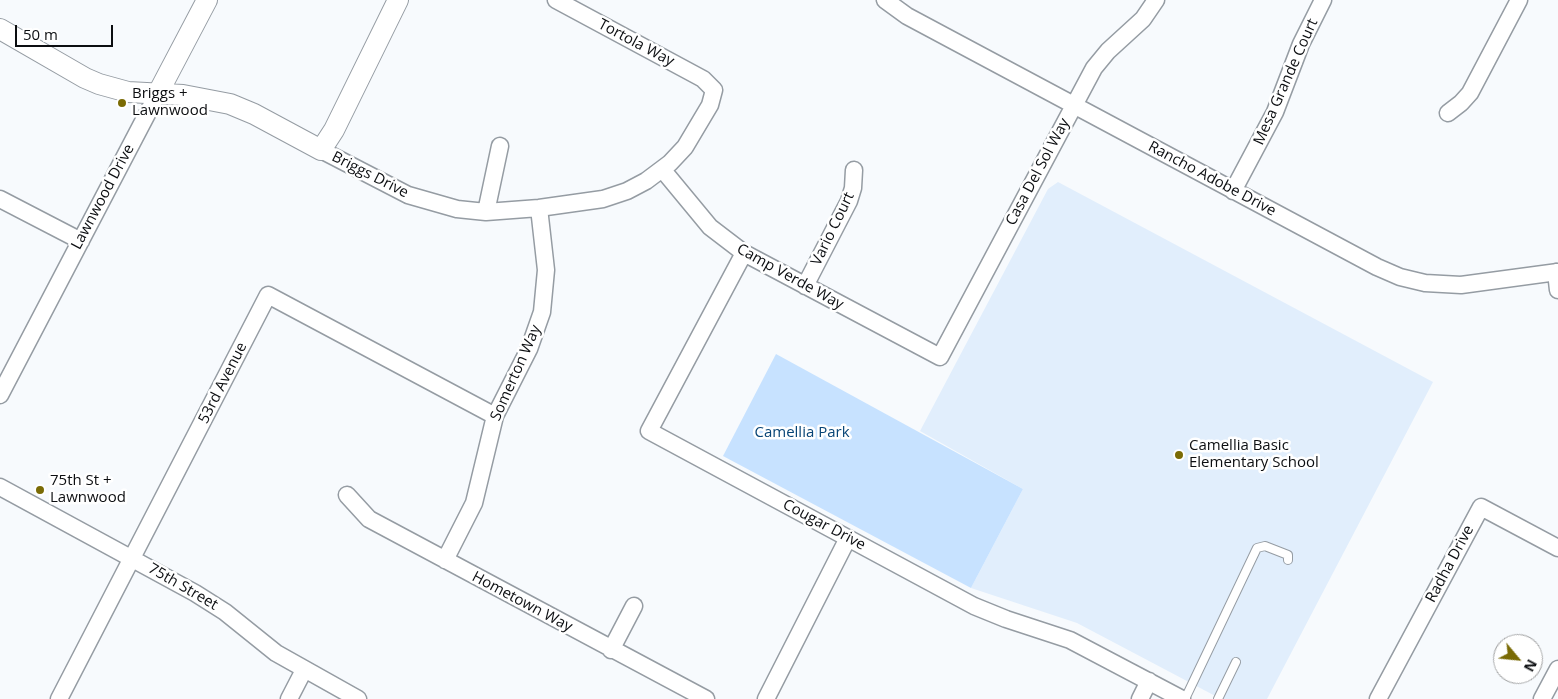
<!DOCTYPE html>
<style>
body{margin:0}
#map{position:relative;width:1558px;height:699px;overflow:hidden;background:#f7fafd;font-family:"Open Sans",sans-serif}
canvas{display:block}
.north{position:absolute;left:1493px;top:634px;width:50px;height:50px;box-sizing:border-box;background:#fff;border:1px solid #9e9fa0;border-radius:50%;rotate:118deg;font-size:14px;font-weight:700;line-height:20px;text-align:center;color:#0c0e11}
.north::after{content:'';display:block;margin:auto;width:18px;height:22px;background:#7a6b05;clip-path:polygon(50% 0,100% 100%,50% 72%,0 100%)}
.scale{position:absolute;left:15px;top:25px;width:98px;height:22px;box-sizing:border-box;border:2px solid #0c0e11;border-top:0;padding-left:6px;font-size:15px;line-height:18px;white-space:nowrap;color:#0c0e11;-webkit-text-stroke:4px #fff;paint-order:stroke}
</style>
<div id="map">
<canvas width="1558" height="699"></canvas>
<div class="north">N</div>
<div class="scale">50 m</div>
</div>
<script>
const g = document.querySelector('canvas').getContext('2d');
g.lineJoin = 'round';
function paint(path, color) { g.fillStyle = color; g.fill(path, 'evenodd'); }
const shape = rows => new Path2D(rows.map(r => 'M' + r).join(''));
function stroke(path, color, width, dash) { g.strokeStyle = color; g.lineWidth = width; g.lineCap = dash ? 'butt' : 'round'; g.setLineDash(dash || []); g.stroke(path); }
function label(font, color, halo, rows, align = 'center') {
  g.font = font + ' "Open Sans",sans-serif'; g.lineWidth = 5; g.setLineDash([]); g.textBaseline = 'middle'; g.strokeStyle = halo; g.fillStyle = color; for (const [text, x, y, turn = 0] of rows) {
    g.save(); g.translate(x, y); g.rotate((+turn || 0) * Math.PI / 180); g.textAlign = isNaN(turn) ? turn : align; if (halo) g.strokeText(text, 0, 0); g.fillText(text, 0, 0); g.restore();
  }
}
paint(shape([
 [1058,182,1433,382,1267,699,1221,699,1077,623,971,588,1023,489,920,431,1048,189]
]), '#e1eefc');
paint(shape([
 [776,354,1023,489,971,588,723,456]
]), '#c7e2ff');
const service = shape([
 [1185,699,1257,548,1265,546,1288,555,1288,560],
 [1218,699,1236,662]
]);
const minor = shape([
 [885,0,907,16,1377,267,1400,277,1425,283,1461,285,1558,272],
 [1448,113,1461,103,1470,93,1519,0],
 [321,150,408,195,457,209,486,212,539,208,603,199,627,191,646,181,670,163,685,147,710,105,714,90,703,79,556,0],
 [662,169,710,227,744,253,940,357,1094,68,1108,51,1143,19,1156,0],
 [1233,191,1275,112,1301,44,1323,0],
 [0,199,81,241],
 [486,212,500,146],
 [744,253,649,431,974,606,1006,619,1070,640,1182,699],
 [1556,272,1558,290],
 [805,286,849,201,853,188,854,170],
 [0,395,157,95],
 [0,487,195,593,225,612,276,653,358,699],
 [347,495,369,519,706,699],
 [445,560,474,503,495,416,529,349,542,312,546,270,539,208],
 [611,650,634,606],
 [59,699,268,295,495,416],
 [289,699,304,670],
 [766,699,848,538],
 [1140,699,1149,681],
 [1378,699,1481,507,1558,548],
 [1542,699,1558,669]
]);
const tertiary = shape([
 [0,29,85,78,99,84,128,92,183,95,230,104,254,114,321,150,334,130,398,0],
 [157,95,207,0]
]);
stroke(service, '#959ca3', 10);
stroke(minor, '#959ca3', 19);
stroke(tertiary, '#959ca3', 22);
stroke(service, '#fff', 8);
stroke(minor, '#fff', 16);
stroke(tertiary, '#fff', 20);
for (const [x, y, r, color] of [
 [122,103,5,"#7a6b05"],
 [1179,455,5,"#7a6b05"],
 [40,490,5,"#7a6b05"]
]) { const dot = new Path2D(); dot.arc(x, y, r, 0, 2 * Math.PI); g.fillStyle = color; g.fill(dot); stroke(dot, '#fff', 2); }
label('15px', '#0c0e11', '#fff', [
 ["Tortola Way",636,43,28],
 ["Mesa Grande Court",1286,82,-66],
 ["Casa Del Sol Way",1038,172,-62],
 ["Briggs Drive",370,175,27],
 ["Rancho Adobe Drive",1212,179,28],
 ["Lawnwood Drive",103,197,-62],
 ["Vario Court",833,229,-64],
 ["Camp Verde Way",790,277,29],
 ["Somerton Way",516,373,-66],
 ["53rd Avenue",223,383,-63],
 ["Cougar Drive",824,525,28],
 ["Radha Drive",1450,564,-62],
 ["75th Street",183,587,30],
 ["Hometown Way",522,602,28]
]);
label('15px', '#0c0e11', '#fff', [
 ["Briggs +",132,94],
 ["Lawnwood",132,111],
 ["Camellia Basic",1189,446],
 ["Elementary School",1189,463],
 ["75th St +",50,481],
 ["Lawnwood",50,498]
], 'left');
label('15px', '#074476', '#fff', [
 ["Camellia Park",802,433]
]);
</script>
